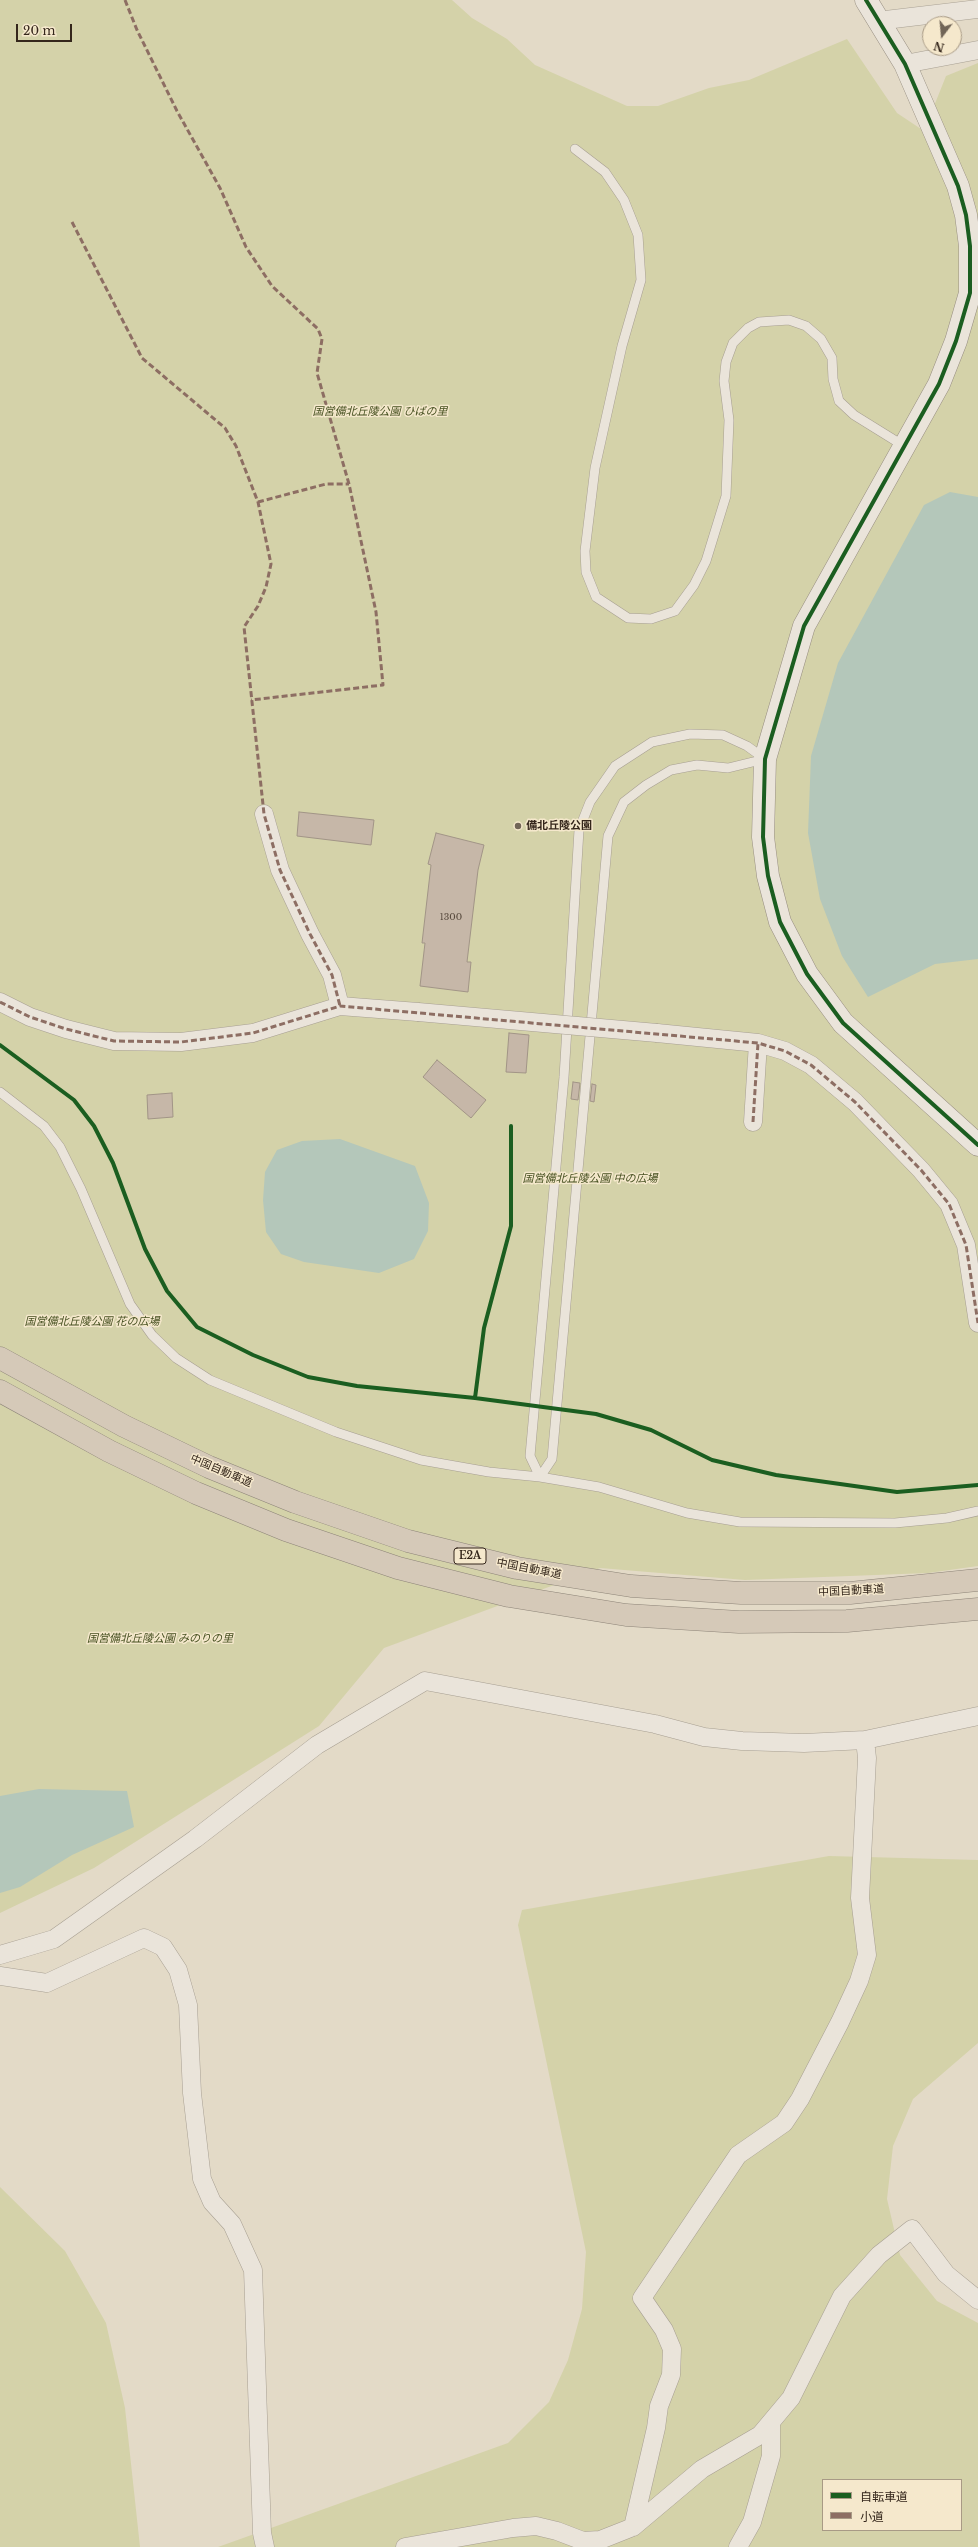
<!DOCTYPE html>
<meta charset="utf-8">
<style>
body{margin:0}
#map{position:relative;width:978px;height:2547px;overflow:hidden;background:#e3dac7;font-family:"Libre Baskerville","Noto Sans JP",serif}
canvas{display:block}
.legend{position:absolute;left:822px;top:2479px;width:140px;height:52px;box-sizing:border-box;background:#f5e8cc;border:1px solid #a89a85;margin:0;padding:5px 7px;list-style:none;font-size:12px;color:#34261b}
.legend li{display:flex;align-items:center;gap:8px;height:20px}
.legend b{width:20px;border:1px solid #a89a85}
.north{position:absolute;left:922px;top:16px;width:40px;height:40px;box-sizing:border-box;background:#f5e8cc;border:1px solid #a89a85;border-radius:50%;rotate:196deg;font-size:11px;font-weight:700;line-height:16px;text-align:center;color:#34261b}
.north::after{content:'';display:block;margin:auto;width:14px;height:18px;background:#716557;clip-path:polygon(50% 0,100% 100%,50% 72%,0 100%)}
.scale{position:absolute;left:16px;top:24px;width:56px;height:18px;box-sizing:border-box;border:2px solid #34261b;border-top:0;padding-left:5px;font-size:12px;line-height:14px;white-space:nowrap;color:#34261b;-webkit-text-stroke:3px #f5e8cc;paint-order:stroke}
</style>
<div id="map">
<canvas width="978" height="2547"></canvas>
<ul class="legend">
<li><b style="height:5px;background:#1b5e20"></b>自転車道</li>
<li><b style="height:5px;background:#8d6e63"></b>小道</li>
</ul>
<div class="north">N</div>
<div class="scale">20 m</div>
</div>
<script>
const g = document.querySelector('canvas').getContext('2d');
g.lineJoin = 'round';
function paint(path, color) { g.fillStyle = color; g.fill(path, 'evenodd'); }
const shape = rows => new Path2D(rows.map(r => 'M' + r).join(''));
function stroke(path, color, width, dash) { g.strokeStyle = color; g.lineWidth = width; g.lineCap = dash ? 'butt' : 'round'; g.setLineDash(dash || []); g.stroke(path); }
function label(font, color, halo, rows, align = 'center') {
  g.font = font + ' "Libre Baskerville","Noto Sans JP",serif'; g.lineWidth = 3; g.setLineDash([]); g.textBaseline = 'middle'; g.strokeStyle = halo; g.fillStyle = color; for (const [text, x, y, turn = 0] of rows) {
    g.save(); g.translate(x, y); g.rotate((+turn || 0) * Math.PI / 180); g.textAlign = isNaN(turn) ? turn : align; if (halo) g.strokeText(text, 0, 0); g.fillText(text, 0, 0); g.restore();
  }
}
paint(shape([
 [0,0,452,0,472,18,507,39,535,65,627,106,658,106,709,88,749,80,847,39,897,113,954,151,934,106,946,76,978,63,978,1566,928,1573,745,1580,600,1568,384,1648,319,1726,94,1868,0,1913],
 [829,1856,978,1860,978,2043,913,2099,893,2146,887,2199,900,2255,937,2301,978,2323,978,2547,218,2547,508,2443,549,2402,568,2360,582,2309,586,2252,518,1925,522,1910],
 [823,2480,961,2480,961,2530,823,2530],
 [0,2187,65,2251,106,2323,125,2408,140,2547,0,2547]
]), '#d4d2a9');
paint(shape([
 [950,492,978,497,978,959,935,964,868,997,842,956,820,899,808,833,811,756,838,663,924,505],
 [340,1139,415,1166,429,1203,428,1231,414,1259,379,1273,304,1262,281,1254,266,1232,263,1200,265,1172,277,1150,302,1141],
 [39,1789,127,1791,134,1827,72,1855,20,1887,0,1893,0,1796]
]), '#b4c7ba');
const building = shape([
 [299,812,374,820,371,845,297,836,299,812],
 [436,833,484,845,478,870,467,962,471,962,468,992,420,986,425,943,422,943,431,865,428,864,436,833],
 [509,1033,529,1035,526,1073,506,1072,509,1033],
 [437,1060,486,1100,471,1118,423,1077,437,1060],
 [573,1082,580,1083,578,1100,571,1099,573,1082],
 [592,1084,596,1085,594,1102,590,1101,592,1084],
 [172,1093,173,1117,148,1119,147,1095,172,1093]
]);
paint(building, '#c6b7a8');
stroke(building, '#a29587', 1);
const lane = shape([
 [575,149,605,172,624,200,638,235,641,280,622,346,595,468,585,551,586,572,596,597,628,618,651,619,675,611,694,585,706,561,726,496,729,420,724,381,726,362,733,343,748,328,759,322,789,320,806,326,821,339,832,358,833,379,839,401,854,415,904,446],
 [0,1092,44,1126,60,1147,81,1189,130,1304,152,1335,176,1358,210,1380,336,1432,421,1460,489,1472,540,1477,599,1487,687,1513,740,1522,895,1523,947,1518,978,1511],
 [540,1477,530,1456,564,1077,579,830,590,802,615,766,652,742,690,734,723,735,747,746,765,759],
 [540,1477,552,1459,608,836,624,802,646,785,671,770,697,765,728,768,765,759]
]);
const street = shape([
 [877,21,978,9],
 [905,64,978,50],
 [264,814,280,870,310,934,332,975,340,1006],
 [0,1002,30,1017,66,1029,114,1041,181,1042,253,1033,340,1006,418,1012],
 [657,1033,758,1043,785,1051,811,1065,855,1102,921,1170,949,1204,966,1245,978,1323],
 [753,1122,758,1043],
 [0,1955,54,1939,195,1839,317,1745,425,1681,655,1724,704,1737,742,1741,804,1743,865,1740,978,1716],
 [0,1976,47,1983,144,1938,163,1947,178,1970,188,2005,192,2093,202,2179,212,2202,232,2224,253,2270,262,2533,265,2547],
 [633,2527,656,2428,659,2406,671,2375,672,2349,664,2330,642,2298,738,2155,784,2123,800,2099,840,2022,859,1981,867,1955,860,1898,867,1758,865,1740],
 [405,2547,513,2528,536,2526,557,2531,583,2541,600,2540,633,2527,702,2469,760,2435,791,2398,842,2296,879,2255,912,2229,946,2274,978,2300],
 [738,2547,752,2522,771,2456,771,2422]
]);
const secondary = shape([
 [866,0,905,64,958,186,966,215,970,246,970,293,956,341,939,384,804,626,765,759,763,837,768,876,780,922,807,974,843,1023,978,1145]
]);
const highway = shape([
 [0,1358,124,1426,209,1467,295,1502,408,1541,517,1568,631,1586,741,1593,850,1593,978,1580],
 [0,1391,109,1451,196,1493,286,1530,398,1568,509,1596,626,1615,739,1622,847,1621,978,1609]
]);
stroke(lane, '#a79f92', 10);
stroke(street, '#a79f92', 19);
stroke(secondary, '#978e81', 23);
stroke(highway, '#8d8478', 23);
stroke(lane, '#eae4da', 9);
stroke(street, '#eae4da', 18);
stroke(secondary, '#eae4da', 22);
stroke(highway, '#d5c9b8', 22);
const streetBridge = shape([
 [418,1012,657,1033]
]);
stroke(streetBridge, '#a79f92', 19, []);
stroke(streetBridge, '#eae4da', 18);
stroke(shape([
 [125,0,137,30,177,111,220,188,246,247,272,286,318,329,322,339,317,373,349,484,376,612,383,685,251,700],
 [72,222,142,358,225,428,236,446,258,502,271,564,266,587,258,606,244,627,264,814,280,870,310,934,332,975,340,1006],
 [258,502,326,484,349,484],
 [0,1002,30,1017,66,1029,114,1041,181,1042,253,1033,340,1006,758,1043,785,1051,811,1065,855,1102,921,1170,949,1204,966,1245,978,1323],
 [753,1122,758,1043]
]), '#8d6e63', 3, [6, 3]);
stroke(shape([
 [866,0,905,64,958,186,966,215,970,246,970,293,956,341,939,384,804,626,765,759,763,837,768,876,780,922,807,974,843,1023,978,1145],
 [0,1045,74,1100,94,1126,113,1163,145,1249,167,1291,197,1327,253,1355,308,1377,357,1386,475,1398,596,1414,651,1430,712,1460,776,1475,897,1492,978,1485],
 [475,1398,484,1328,511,1226,511,1126]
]), '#1b5e20', 4);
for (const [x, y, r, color] of [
 [518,826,4,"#716557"]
]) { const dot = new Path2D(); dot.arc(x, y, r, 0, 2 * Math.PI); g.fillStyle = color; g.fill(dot); stroke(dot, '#f5e8cc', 1.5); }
label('9px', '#584a3e', null, [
 ["1300",451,917]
]);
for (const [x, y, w] of [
 [470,1556,32]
]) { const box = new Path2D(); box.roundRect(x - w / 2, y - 8, w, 16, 3); g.fillStyle = '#f5e8cc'; g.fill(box); stroke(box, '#34261b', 1); }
label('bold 10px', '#34261b', null, [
 ["E2A",470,1556]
]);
label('italic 11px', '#475121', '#f5e8cc', [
 ["国営備北丘陵公園 ひばの里",380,412],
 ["国営備北丘陵公園 中の広場",590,1179],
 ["国営備北丘陵公園 花の広場",92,1322],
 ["国営備北丘陵公園 みのりの里",160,1639]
]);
label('bold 11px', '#34261b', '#f5e8cc', [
 ["備北丘陵公園",526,826]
], 'left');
label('11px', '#34261b', '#f5e8cc', [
 ["中国自動車道",221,1471,23],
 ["中国自動車道",529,1569,11],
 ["中国自動車道",851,1591,-3]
]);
</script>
